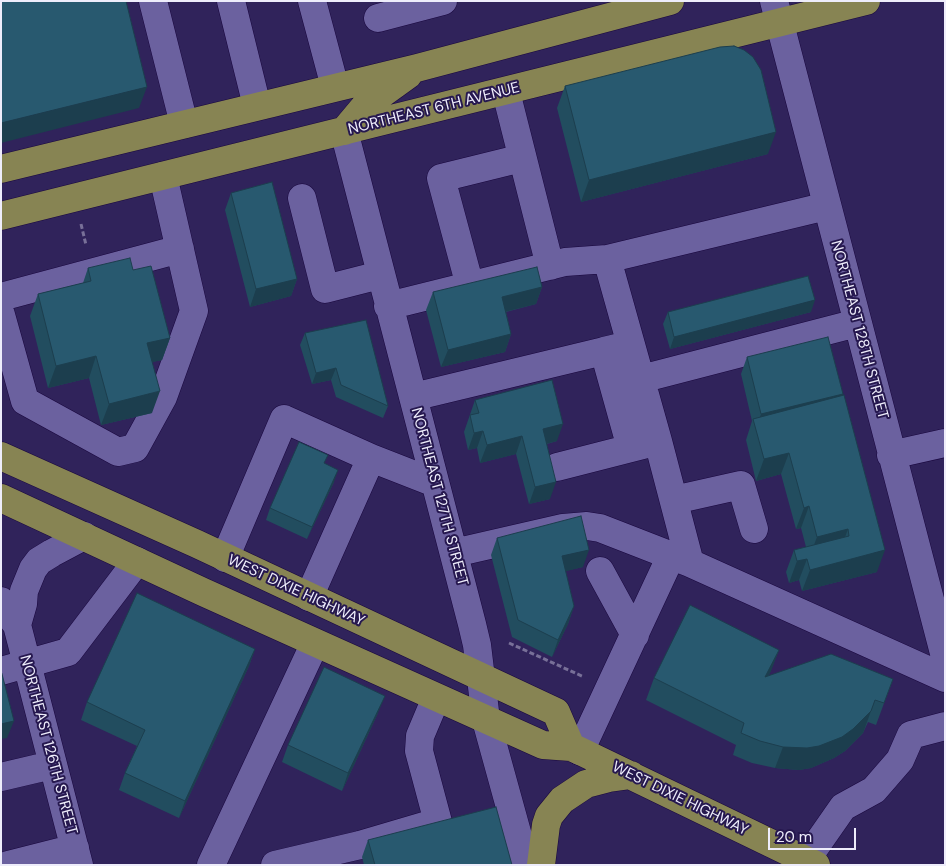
<!DOCTYPE html>
<style>
body{margin:0}
#map{position:relative;width:946px;height:866px;overflow:hidden;background:#30235b;font-family:"DM Sans",sans-serif}
canvas{display:block}
.frame{position:absolute;inset:0;border:2px solid #eeedfb;pointer-events:none}
.scale{position:absolute;left:768px;top:828px;width:88px;height:22px;box-sizing:border-box;border:2px solid #eeedfb;border-top:0;padding-left:6px;font-size:15px;line-height:18px;white-space:nowrap;color:#eeedfb;-webkit-text-stroke:4px #26184f;paint-order:stroke}
</style>
<div id="map">
<canvas width="946" height="866"></canvas>
<div class="frame"></div>
<div class="scale">20 m</div>
</div>
<script>
const g = document.querySelector('canvas').getContext('2d');
g.lineJoin = 'round';
const shape = rows => new Path2D(rows.map(r => 'M' + r).join(''));
function stroke(path, color, width, dash) { g.strokeStyle = color; g.lineWidth = width; g.lineCap = dash ? 'butt' : 'round'; g.setLineDash(dash || []); g.stroke(path); }
function paint(path, color) { g.fillStyle = color; g.fill(path, 'evenodd'); }
function label(font, color, halo, rows, align = 'center') {
  g.font = font + ' "DM Sans",sans-serif'; g.lineWidth = 4; g.setLineDash([]); g.textBaseline = 'middle'; g.strokeStyle = halo; g.fillStyle = color; for (const [text, x, y, turn = 0] of rows) {
    g.save(); g.translate(x, y); g.rotate((+turn || 0) * Math.PI / 180); g.textAlign = isNaN(turn) ? turn : align; if (halo) g.strokeText(text, 0, 0); g.fillText(text, 0, 0); g.restore();
  }
}
const minor = shape([
 [153,1,184,124],
 [231,1,257,106],
 [312,1,335,87],
 [774,1,945,657],
 [378,18,443,1],
 [506,92,550,266],
 [344,131,472,624,477,645,486,720,526,865],
 [302,198,325,289,380,275],
 [607,259,827,206],
 [470,286,441,178,522,158],
 [1,297,180,249],
 [388,306,565,262,607,259,658,441,690,563],
 [1,315,25,401,118,452,135,448,163,397,194,311,163,176],
 [621,347,604,351,631,448],
 [641,379,857,323],
 [413,397,604,351],
 [891,455,945,443],
 [557,467,647,444],
 [674,500,741,485,754,529],
 [454,553,563,528,587,526,600,528,690,563,945,678],
 [225,558,284,419,371,458,435,483],
 [600,571,635,635],
 [309,597,371,458],
 [1,601,3,607,17,625,79,865],
 [17,625,23,604,24,591,33,569,39,561,52,553,84,536],
 [1,671,68,652,137,561],
 [580,751,671,556],
 [1,777,52,765],
 [806,860,843,807,874,790,900,760,911,735,945,726],
 [8,865,75,848],
 [211,865,315,643],
 [275,865,360,845,438,822,419,751,420,736,436,698]
]);
const major = shape([
 [344,131,365,106,408,75],
 [1,169,417,68,670,1],
 [1,216,866,1],
 [1,456,197,544,556,712,571,747],
 [1,498,203,592,543,745,571,747,580,751,816,865],
 [541,865,546,825,549,816,562,800,586,784,609,778,631,775]
]);
stroke(minor, '#19073e', 29);
stroke(major, '#19073e', 29);
stroke(shape([
 [81,224,86,245],
 [509,643,584,677]
]), '#787098', 3, [5, 2.5]);
stroke(minor, '#6b619f', 28);
stroke(major, '#878453', 28);
paint(shape([
 [565,86,768,154,581,202,557,108],
 [231,193,297,279,291,296,250,307,225,210],
 [88,268,133,270,170,338,162,360,152,362,152,413,101,425,89,378,48,388,30,316,38,294,83,283],
 [542,287,536,304,506,312,511,334,505,352,441,367,426,310,433,292],
 [668,312,811,312,670,349,663,324],
 [305,333,388,406,383,418,336,397,331,380,312,384,300,345],
 [747,357,843,394,842,395,877,572,802,591,799,580,789,583,786,572,794,550,806,547,801,528,796,529,781,474,756,481,746,440,752,421,741,374],
 [475,400,557,441,547,444,550,499,529,504,516,454,480,463,477,448,468,450,464,432],
 [325,464,334,482,307,539,266,520,270,508],
 [497,538,583,567,565,571,574,606,568,624,552,657,512,637,491,555],
 [255,649,249,666,179,818,119,790,125,773,137,746,81,720,87,702],
 [779,650,769,675,893,679,876,725,868,722,863,733,845,751,834,758,811,768,799,770,775,768,752,763,733,755,736,745,646,700,654,678],
 [378,713,342,791,282,762,288,745],
 [368,840,512,865,364,865,362,857]
]), '#224d5f');
paint(shape([
 [147,87,139,108,1,143,1,123],
 [776,132,768,154,581,202,589,180],
 [297,279,291,296,250,307,256,289],
 [542,287,536,304,496,314,502,297],
 [815,300,811,312,670,349,674,337],
 [511,334,505,352,441,367,448,350],
 [170,338,162,360,140,365,147,343],
 [96,356,89,378,48,388,56,366],
 [336,368,331,380,312,384,316,373],
 [160,391,152,413,101,425,109,404],
 [843,394,836,411,756,429,761,414],
 [563,424,557,441,537,446,543,429],
 [483,431,477,448,468,450,474,433],
 [522,436,516,454,480,463,487,445],
 [789,453,781,474,756,481,764,459],
 [338,470,334,482,307,539,312,527],
 [556,482,550,499,529,504,535,487],
 [809,506,801,528,796,529,804,508],
 [848,529,840,551,809,558,817,537],
 [589,550,583,567,555,574,562,556],
 [885,550,877,572,802,591,810,570],
 [807,559,799,580,789,583,797,561],
 [574,606,568,624,552,657,558,640],
 [255,649,249,666,179,818,185,801],
 [779,650,771,671,757,699,765,677],
 [385,696,378,713,342,791,348,773],
 [875,700,863,733,845,751,834,758,811,768,799,770,775,768,783,747],
 [14,721,7,738,1,739,1,724]
]), '#1c3e4e');
const building = shape([
 [1,1,126,1,147,87,1,123,1,1],
 [734,46,744,50,753,57,761,70,776,132,589,180,565,86,720,47,734,46],
 [272,182,297,279,256,289,231,193,272,182],
 [130,258,133,270,151,266,170,338,147,343,160,391,109,404,96,356,56,366,38,294,91,281,88,268,130,258],
 [537,267,542,287,502,297,511,334,448,350,433,292,537,267],
 [808,276,815,300,674,337,668,312,808,276],
 [366,320,388,406,341,385,336,368,316,373,305,333,366,320],
 [828,337,843,394,761,414,747,357,828,337],
 [552,380,563,424,543,429,556,482,535,487,522,436,487,445,483,431,474,433,470,415,479,413,475,400,552,380],
 [844,395,885,550,810,570,807,559,797,561,794,550,849,536,848,529,817,537,809,506,804,508,789,453,764,459,753,419,844,395],
 [299,442,328,455,324,463,338,470,312,527,270,508,299,442],
 [581,516,589,550,562,556,574,606,558,640,518,620,497,538,581,516],
 [137,593,255,649,185,801,125,773,145,730,87,702,137,593],
 [690,605,779,650,765,677,831,654,893,679,884,703,875,700,871,711,853,729,842,737,819,746,807,748,783,747,760,741,741,733,744,723,654,678,690,605],
 [324,667,385,696,348,773,288,745,324,667],
 [2,674,14,721,1,724,1,675,2,674],
 [496,807,512,865,375,865,368,840,496,807]
]);
paint(building, '#28596f');
stroke(building, '#1c3e4e', 1);
label('15px', '#eeedfb', '#26184f', [
 ["NORTHEAST 6TH AVENUE",434,109,-14],
 ["NORTHEAST 128TH STREET",859,330,75],
 ["NORTHEAST 127TH STREET",439,497,75],
 ["WEST DIXIE HIGHWAY",296,591,25],
 ["NORTHEAST 126TH STREET",48,745,75],
 ["WEST DIXIE HIGHWAY",680,799,26]
]);
</script>
